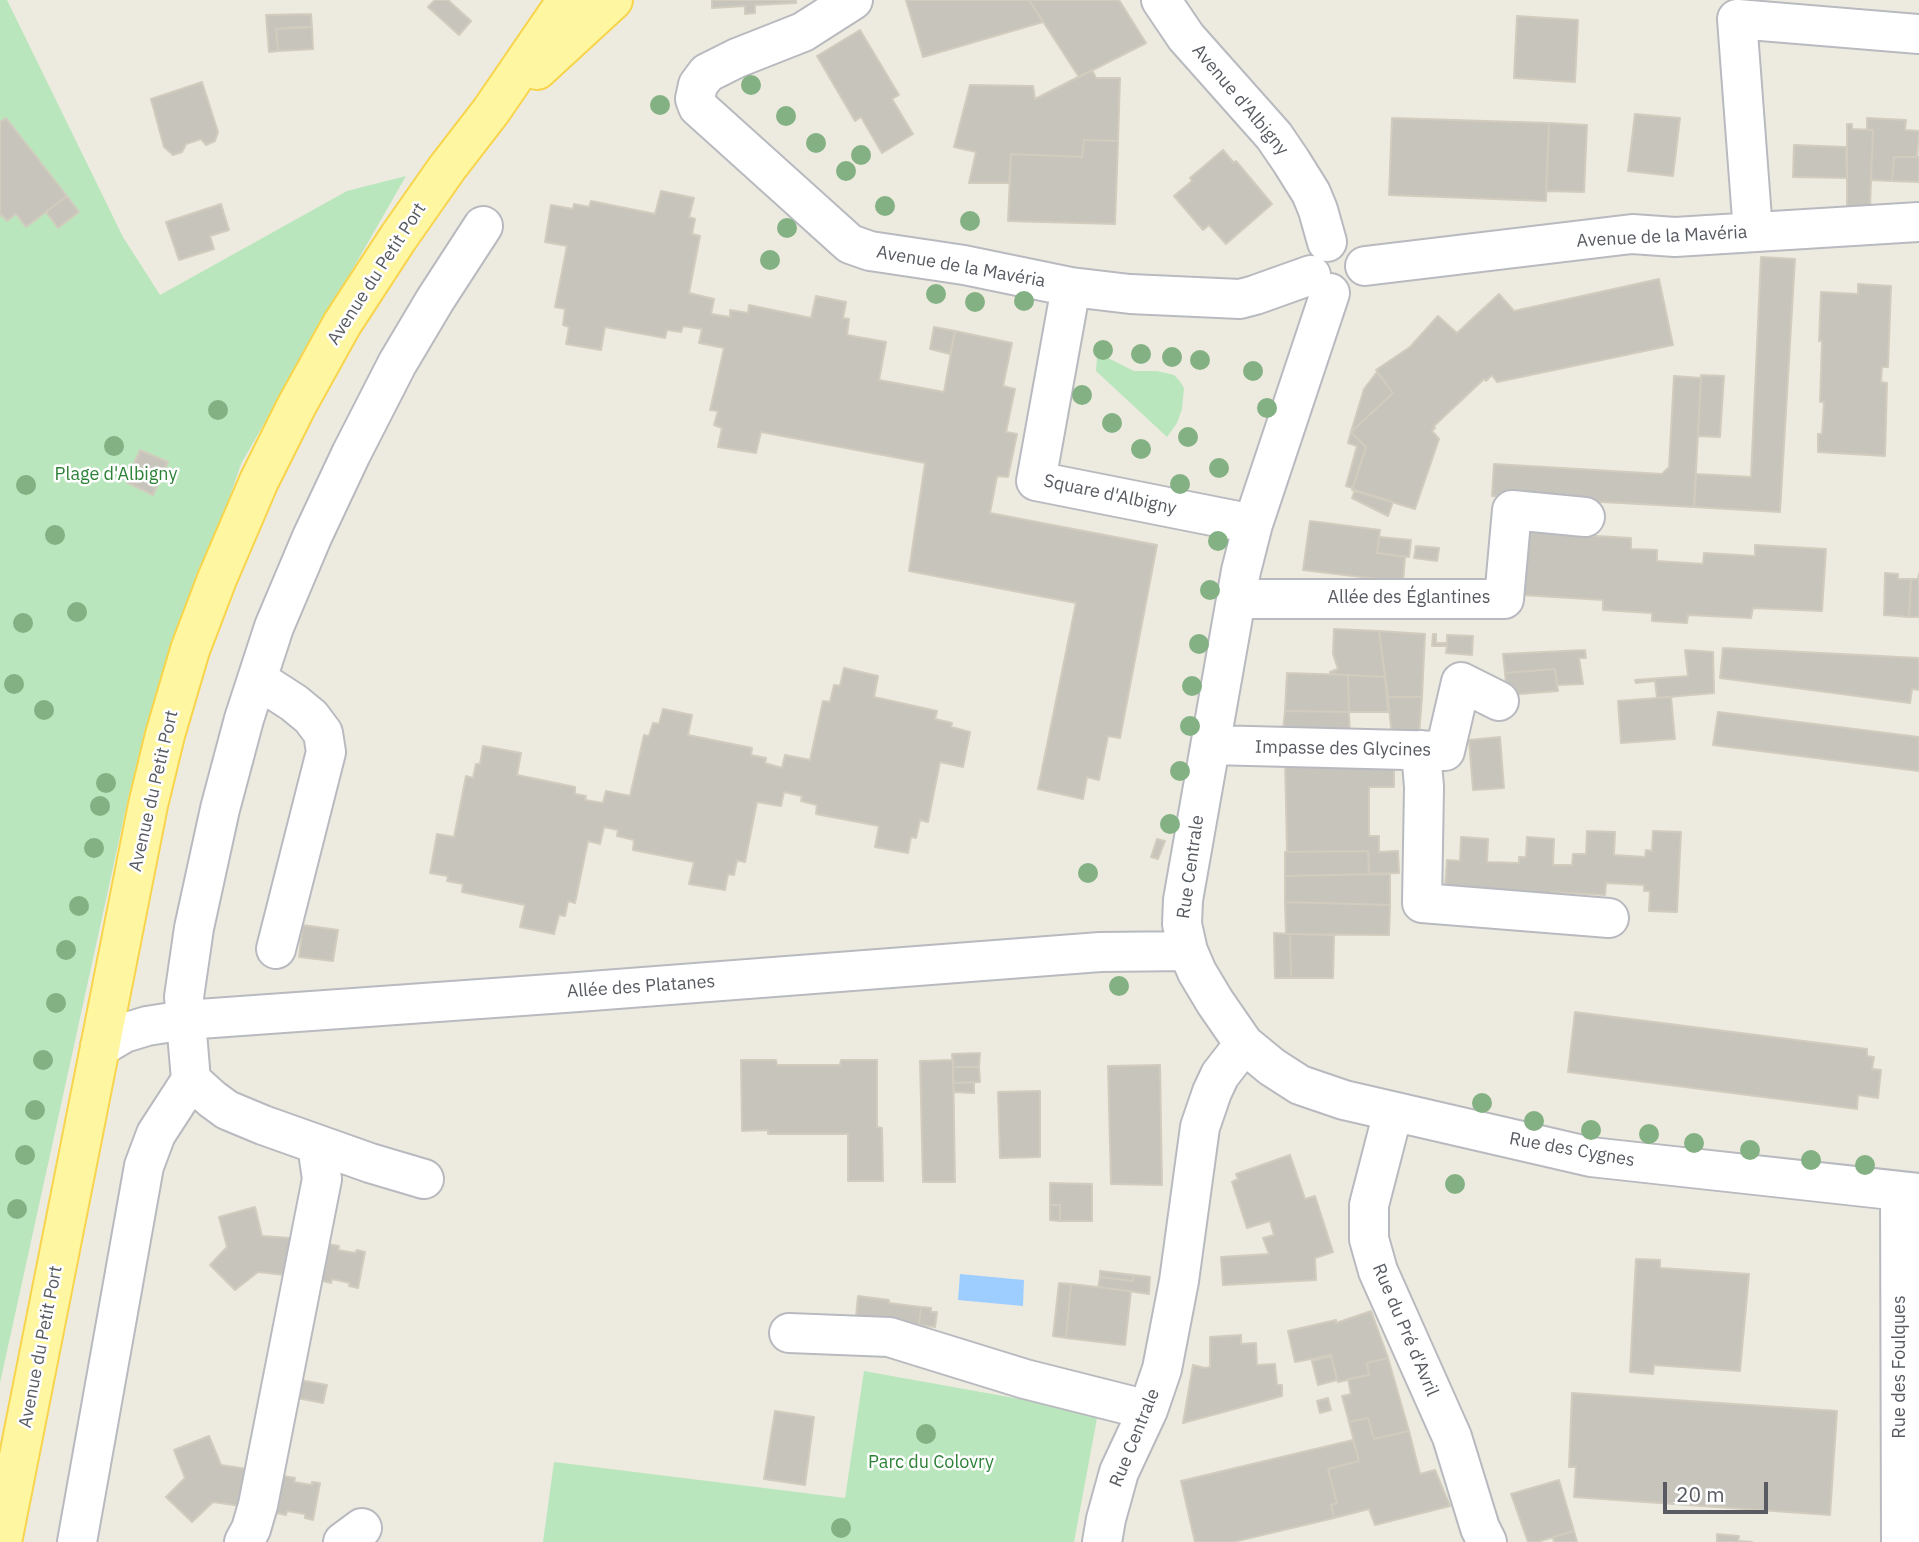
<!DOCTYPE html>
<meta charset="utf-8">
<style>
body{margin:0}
#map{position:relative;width:1919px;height:1542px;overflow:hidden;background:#edebdf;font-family:"IBM Plex Sans",sans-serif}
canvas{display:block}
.scale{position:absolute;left:1663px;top:1482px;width:105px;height:32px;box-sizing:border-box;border:4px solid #585c62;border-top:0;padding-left:9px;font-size:21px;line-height:24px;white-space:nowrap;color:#585c62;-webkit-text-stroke:5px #fff;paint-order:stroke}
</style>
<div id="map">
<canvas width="1919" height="1542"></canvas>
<div class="scale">20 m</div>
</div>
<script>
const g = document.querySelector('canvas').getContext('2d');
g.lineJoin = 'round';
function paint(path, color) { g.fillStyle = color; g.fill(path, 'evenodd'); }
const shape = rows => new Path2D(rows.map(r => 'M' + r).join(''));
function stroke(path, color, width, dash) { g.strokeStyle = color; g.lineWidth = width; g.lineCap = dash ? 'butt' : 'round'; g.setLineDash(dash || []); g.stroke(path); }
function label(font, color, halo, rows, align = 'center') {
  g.font = font + ' "IBM Plex Sans",sans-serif'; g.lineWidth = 5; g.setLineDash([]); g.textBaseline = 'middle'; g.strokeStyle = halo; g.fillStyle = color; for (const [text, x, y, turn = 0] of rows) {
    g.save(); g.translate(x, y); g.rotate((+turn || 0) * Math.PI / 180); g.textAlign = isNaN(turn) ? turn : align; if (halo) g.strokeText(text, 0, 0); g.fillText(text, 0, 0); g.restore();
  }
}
paint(shape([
 [0,0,7,0,123,237,160,295,347,191,406,176,241,464,130,790,0,1383],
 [1104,356,1134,371,1157,371,1174,375,1179,380,1184,388,1182,409,1177,423,1167,437,1096,371,1097,357],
 [864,1371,1098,1413,1074,1542,543,1542,554,1462,845,1498]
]), '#bae6bd');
paint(shape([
 [960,1274,1024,1280,1023,1306,958,1300]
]), '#9dceff');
const building = shape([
 [435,0,448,0,471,21,459,35,428,7,435,0],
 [712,0,796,0,796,3,755,5,755,13,745,14,745,6,712,8,712,0],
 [906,0,1029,0,1043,22,923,57,906,0],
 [1029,0,1119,0,1146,43,1079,77,1029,0],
 [311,14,312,27,276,29,278,51,269,52,266,15,311,14],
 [1517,16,1578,20,1575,82,1514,78,1517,16],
 [298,27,312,27,313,49,278,51,276,29,298,27],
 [860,30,899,95,892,99,913,134,882,153,861,117,855,121,817,56,860,30],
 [1092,70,1096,78,1120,78,1118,141,1084,140,1082,157,1011,154,1009,183,969,183,976,152,954,147,970,85,1033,86,1035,99,1092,70],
 [202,82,218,132,215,141,206,145,201,139,186,144,182,152,173,155,164,147,151,99,202,82],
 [1635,114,1680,118,1673,176,1628,171,1635,114],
 [6,118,67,196,26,227,16,214,7,221,2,215,0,216,0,122,6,118],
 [1392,118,1549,123,1546,201,1389,195,1392,118],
 [1867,118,1906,120,1905,130,1919,131,1917,157,1894,157,1892,181,1871,180,1873,130,1867,130,1867,118],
 [1549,123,1587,125,1584,192,1546,191,1549,123],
 [1847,124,1852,124,1852,129,1873,130,1870,206,1847,209,1847,124],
 [1084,140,1118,141,1115,224,1008,221,1011,154,1082,157,1084,140],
 [1794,145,1846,147,1847,178,1793,177,1794,145],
 [1223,150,1234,163,1236,161,1272,204,1226,244,1209,225,1203,230,1174,196,1192,181,1190,178,1223,150],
 [1894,157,1919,157,1919,182,1892,181,1894,157],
 [661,191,694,198,689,217,695,219,692,234,700,236,689,293,714,299,711,314,730,317,730,310,748,313,749,305,811,318,816,296,846,302,843,318,849,319,847,335,886,342,879,380,944,392,955,331,1012,343,1003,386,1015,389,1006,432,1017,434,1008,477,997,476,990,513,1157,545,1120,738,1108,736,1099,780,1087,777,1083,799,1038,789,1076,603,909,571,925,463,761,432,756,453,718,447,722,428,714,425,718,411,710,410,724,348,699,343,702,329,683,326,681,332,667,330,665,338,605,327,601,350,566,344,569,327,563,325,565,309,555,307,567,246,545,242,551,205,573,209,574,204,589,207,591,201,655,214,661,191],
 [67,196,79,212,58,228,46,212,67,196],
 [221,204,229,230,210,236,214,249,179,260,166,222,221,204],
 [1761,257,1795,259,1780,512,1694,507,1696,474,1751,477,1761,257],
 [1659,279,1673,345,1497,382,1492,375,1486,381,1484,379,1434,426,1435,428,1432,431,1439,439,1415,509,1352,490,1366,447,1351,432,1393,393,1376,370,1410,347,1438,316,1457,333,1499,294,1514,311,1659,279],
 [1858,284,1891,286,1888,367,1882,367,1881,382,1887,383,1885,456,1818,452,1818,434,1822,434,1824,402,1820,402,1822,341,1819,341,1821,292,1858,294,1858,284],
 [934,327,955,331,950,354,930,349,934,327],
 [1377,372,1393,393,1351,432,1364,389,1377,372],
 [1701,375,1724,376,1720,437,1698,436,1701,375],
 [1674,376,1701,378,1694,507,1492,496,1494,464,1662,474,1669,467,1674,376],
 [1351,432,1366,447,1353,488,1346,486,1357,446,1348,443,1351,432],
 [140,450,168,462,153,495,126,482,140,450],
 [1355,490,1393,502,1388,516,1352,498,1355,490],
 [1310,521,1380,530,1377,553,1405,557,1403,582,1303,570,1310,521],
 [1526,532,1631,538,1631,549,1657,550,1657,561,1703,564,1704,553,1755,556,1755,545,1826,549,1822,611,1753,608,1751,618,1688,615,1687,623,1652,621,1652,613,1603,610,1603,600,1522,595,1526,532],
 [1379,537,1411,540,1409,557,1377,553,1379,537],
 [1416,546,1439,548,1437,561,1414,558,1416,546],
 [1885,573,1898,574,1898,579,1911,579,1909,617,1884,615,1885,573],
 [1919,574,1919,617,1909,617,1911,579,1918,579,1919,574],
 [1334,629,1379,631,1385,677,1330,674,1330,672,1338,669,1333,654,1334,629],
 [1379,631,1425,634,1422,697,1388,697,1379,631],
 [1433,634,1436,634,1436,643,1447,643,1447,635,1473,636,1472,655,1446,653,1447,646,1432,646,1433,634],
 [1723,648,1919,658,1919,690,1912,689,1910,703,1720,678,1723,648],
 [1585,650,1586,658,1579,658,1583,684,1557,685,1555,669,1505,673,1503,654,1585,650],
 [1685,650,1713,652,1714,693,1657,698,1655,681,1636,683,1635,680,1688,676,1685,650],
 [844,668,878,676,874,697,937,711,935,719,952,723,951,727,970,732,963,767,940,762,928,822,920,820,916,838,911,837,908,853,875,847,879,826,816,814,817,805,801,801,802,796,784,792,781,806,757,802,745,862,737,860,734,875,728,874,725,890,689,884,694,862,633,850,634,840,617,836,618,830,604,827,600,844,588,841,575,903,568,901,565,916,559,915,554,934,520,927,525,905,462,892,463,884,447,881,448,876,430,873,437,834,454,837,466,776,473,778,476,764,480,764,483,746,521,753,517,775,575,787,575,794,586,796,585,800,603,803,606,791,630,796,644,735,649,736,653,723,659,724,663,709,692,715,688,735,752,748,751,755,766,758,765,763,782,768,785,755,810,760,823,701,830,702,834,685,840,686,844,668],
 [1555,669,1558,691,1507,695,1505,673,1555,669],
 [1287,673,1348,675,1349,712,1285,711,1287,673],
 [1348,675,1385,677,1388,712,1349,712,1348,675],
 [1388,697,1422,697,1419,735,1392,737,1388,697],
 [1671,697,1675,739,1621,743,1618,701,1671,697],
 [1285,711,1349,712,1350,740,1282,740,1285,711],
 [1718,712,1919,737,1919,771,1713,745,1718,712],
 [1500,737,1504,788,1473,790,1469,740,1500,737],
 [1285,759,1379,762,1379,769,1394,769,1394,787,1369,787,1369,836,1379,836,1379,852,1398,851,1399,873,1369,874,1368,851,1287,852,1285,759],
 [1587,831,1615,832,1614,855,1645,857,1646,850,1652,851,1653,831,1681,832,1677,912,1649,911,1650,891,1644,891,1644,885,1606,883,1605,895,1551,892,1551,898,1518,897,1518,891,1479,890,1444,900,1447,860,1460,861,1461,837,1488,839,1487,862,1519,863,1519,857,1526,857,1527,837,1554,839,1553,865,1572,865,1573,854,1586,854,1587,831],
 [1157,839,1165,841,1158,859,1151,857,1157,839],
 [1368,851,1369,874,1285,876,1285,852,1368,851],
 [1390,874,1390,905,1285,902,1285,876,1390,874],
 [1285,902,1390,905,1389,935,1286,934,1285,902],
 [303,925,338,930,333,961,299,957,303,925],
 [1274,933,1290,934,1291,978,1275,978,1274,933],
 [1290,934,1334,935,1333,978,1291,978,1290,934],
 [1575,1012,1867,1049,1867,1056,1874,1057,1872,1069,1881,1070,1878,1098,1858,1095,1857,1109,1568,1072,1575,1012],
 [980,1053,979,1067,953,1067,952,1054,980,1053],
 [741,1060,776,1060,777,1065,840,1065,841,1060,877,1060,877,1127,882,1128,883,1181,848,1181,848,1134,768,1134,768,1130,742,1131,741,1060],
 [953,1060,955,1182,923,1182,920,1061,953,1060],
 [1160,1065,1162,1185,1111,1184,1108,1066,1160,1065],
 [953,1067,979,1067,980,1082,953,1083,953,1067],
 [974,1082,974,1093,954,1092,953,1083,974,1082],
 [1040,1091,1040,1157,1000,1158,998,1092,1040,1091],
 [1290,1155,1305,1199,1315,1196,1333,1252,1315,1258,1316,1280,1223,1285,1221,1257,1269,1254,1263,1238,1274,1235,1270,1221,1247,1228,1232,1182,1238,1179,1236,1174,1290,1155],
 [1050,1183,1092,1184,1092,1221,1060,1221,1060,1205,1050,1205,1050,1183],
 [1050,1205,1060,1205,1060,1221,1050,1220,1050,1205],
 [255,1207,262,1236,290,1238,285,1275,258,1272,235,1290,210,1265,227,1247,219,1217,255,1207],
 [322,1243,339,1246,338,1250,355,1253,357,1250,365,1252,358,1288,349,1286,350,1283,332,1279,331,1283,315,1279,322,1243],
 [1636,1259,1660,1260,1660,1268,1749,1274,1740,1371,1654,1365,1653,1374,1630,1372,1636,1259],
 [1100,1271,1134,1275,1133,1281,1100,1277,1100,1271],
 [1134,1275,1150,1277,1149,1294,1098,1287,1100,1277,1133,1281,1134,1275],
 [1059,1283,1071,1284,1066,1338,1053,1336,1059,1283],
 [1071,1284,1131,1291,1125,1345,1066,1338,1071,1284],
 [858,1296,889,1300,889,1303,921,1307,919,1325,856,1317,858,1296],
 [921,1307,931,1308,931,1312,937,1312,935,1327,919,1325,921,1307],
 [1371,1311,1388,1358,1367,1363,1369,1375,1338,1382,1331,1355,1295,1362,1288,1331,1336,1320,1336,1323,1371,1311],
 [1241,1335,1241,1344,1256,1343,1257,1365,1275,1364,1277,1385,1282,1385,1282,1396,1183,1423,1193,1365,1205,1368,1210,1367,1210,1337,1241,1335],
 [1331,1356,1337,1380,1318,1385,1312,1361,1331,1356],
 [1388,1358,1409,1431,1374,1439,1368,1418,1349,1422,1342,1396,1351,1394,1348,1379,1369,1375,1367,1363,1388,1358],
 [295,1379,327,1385,323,1403,292,1397,295,1379],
 [1572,1393,1837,1411,1830,1515,1574,1497,1576,1467,1569,1467,1572,1393],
 [1328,1398,1331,1410,1320,1413,1317,1401,1328,1398],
 [775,1411,814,1417,805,1485,764,1479,775,1411],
 [1368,1418,1374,1439,1409,1431,1420,1474,1435,1470,1450,1506,1375,1525,1369,1509,1334,1518,1331,1505,1337,1503,1328,1469,1359,1461,1349,1422,1368,1418],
 [209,1436,221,1465,247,1469,241,1506,213,1502,192,1522,166,1497,185,1478,174,1450,209,1436],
 [1353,1440,1359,1461,1328,1469,1337,1503,1331,1505,1334,1518,1233,1542,1195,1542,1181,1481,1353,1440],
 [278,1475,295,1478,294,1482,312,1485,312,1482,320,1483,313,1520,305,1518,305,1514,287,1511,286,1515,272,1512,278,1475],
 [1559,1480,1574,1531,1537,1542,1528,1542,1511,1494,1559,1480],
 [1574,1531,1577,1542,1554,1542,1553,1537,1574,1531],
 [1717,1534,1739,1536,1738,1541,1752,1542,1717,1542,1717,1534]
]);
paint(building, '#c7c4bc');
stroke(building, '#d1ccbd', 2);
const minor = shape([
 [853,0,803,32,737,58,707,73,698,85,695,99,698,107,850,244,870,251,964,265,1071,287,1130,294,1240,299,1255,295,1311,275],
 [1161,0,1186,37,1274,136,1291,161,1311,193,1318,210,1327,242],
 [1753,232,1737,19,1919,34],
 [1365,266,1632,234,1675,237,1919,222],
 [1071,287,1036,481,1253,524],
 [1330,293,1253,524,1241,571,1183,900,1182,924,1188,951,1197,972,1215,1002,1244,1044,1272,1067,1300,1085,1344,1100,1591,1157,1919,1193],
 [1237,599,1504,599,1512,510,1585,517],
 [257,679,294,703,311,717,323,733,326,752,276,949],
 [1211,745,1445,751,1461,682,1499,701],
 [1421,750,1424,787,1422,903,1609,918],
 [100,1047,124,1033,147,1026,185,1020,578,992,1100,952,1188,951],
 [1393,1112,1369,1205,1369,1239,1378,1271,1452,1437,1480,1528,1487,1542],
 [424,1179,370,1163,263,1125,227,1110,212,1099,191,1080,184,997,194,928,220,809,244,719,274,627,312,537,351,454,397,364,435,300,483,226],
 [1900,1191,1901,1542],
 [789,1333,889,1337,1025,1379,1148,1410],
 [77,1542,144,1166,156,1134,191,1080],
 [244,1542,251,1529,258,1505,322,1179,318,1152,313,1143],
 [343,1542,362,1528],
 [1102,1542,1106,1519,1119,1472,1148,1410,1162,1369,1179,1281,1200,1127,1212,1092,1220,1075,1244,1044]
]);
const major = shape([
 [537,70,613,0],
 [2,1542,148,805,165,735,190,650,217,579,259,481,297,405,342,324,398,238,447,168,491,111,567,0]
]);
stroke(minor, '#b8bac0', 42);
stroke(major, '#f8d44c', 42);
stroke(minor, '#fff', 38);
stroke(major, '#fff6a2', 38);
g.fillStyle = '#84b183';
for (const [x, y] of [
 [751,85],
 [660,105],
 [786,116],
 [816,143],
 [861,155],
 [846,171],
 [885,206],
 [970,221],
 [787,228],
 [770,260],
 [936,294],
 [1024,301],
 [975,302],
 [1103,350],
 [1141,354],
 [1172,357],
 [1200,360],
 [1253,371],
 [1082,395],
 [1267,408],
 [218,410],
 [1112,423],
 [1188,437],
 [114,446],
 [1141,449],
 [1219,468],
 [1180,484],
 [26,485],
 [55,535],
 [1218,541],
 [1210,590],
 [77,612],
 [23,623],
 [1199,644],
 [14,684],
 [1192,686],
 [44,710],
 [1190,726],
 [1180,771],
 [106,783],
 [100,806],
 [1170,824],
 [94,848],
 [1088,873],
 [79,906],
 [66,950],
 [1119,986],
 [56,1003],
 [43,1060],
 [1482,1103],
 [35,1110],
 [1534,1121],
 [1591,1130],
 [1649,1134],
 [1694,1143],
 [1750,1150],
 [25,1155],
 [1811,1160],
 [1865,1165],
 [1455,1184],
 [17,1209],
 [926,1434],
 [841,1528]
]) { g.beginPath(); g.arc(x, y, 10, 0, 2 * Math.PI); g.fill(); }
label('18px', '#585c62', '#fff', [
 ["Avenue d'Albigny",1240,100,50],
 ["Avenue de la Mavéria",1662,237,-3],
 ["Avenue de la Mavéria",961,267,10],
 ["Avenue du Petit Port",377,274,-57],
 ["Square d'Albigny",1110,495,12],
 ["Allée des Églantines",1409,598],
 ["Impasse des Glycines",1343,749,1],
 ["Avenue du Petit Port",154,791,-77],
 ["Rue Centrale",1191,867,-82],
 ["Allée des Platanes",641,987,-4],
 ["Rue des Cygnes",1572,1150,10],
 ["Rue du Pré d'Avril",1405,1330,67],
 ["Avenue du Petit Port",41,1347,-79],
 ["Rue des Foulques",1900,1367,-90],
 ["Rue Centrale",1135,1438,-68]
]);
label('18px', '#2e8238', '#fff', [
 ["Plage d'Albigny",116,475],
 ["Parc du Colovry",931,1463]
]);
</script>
